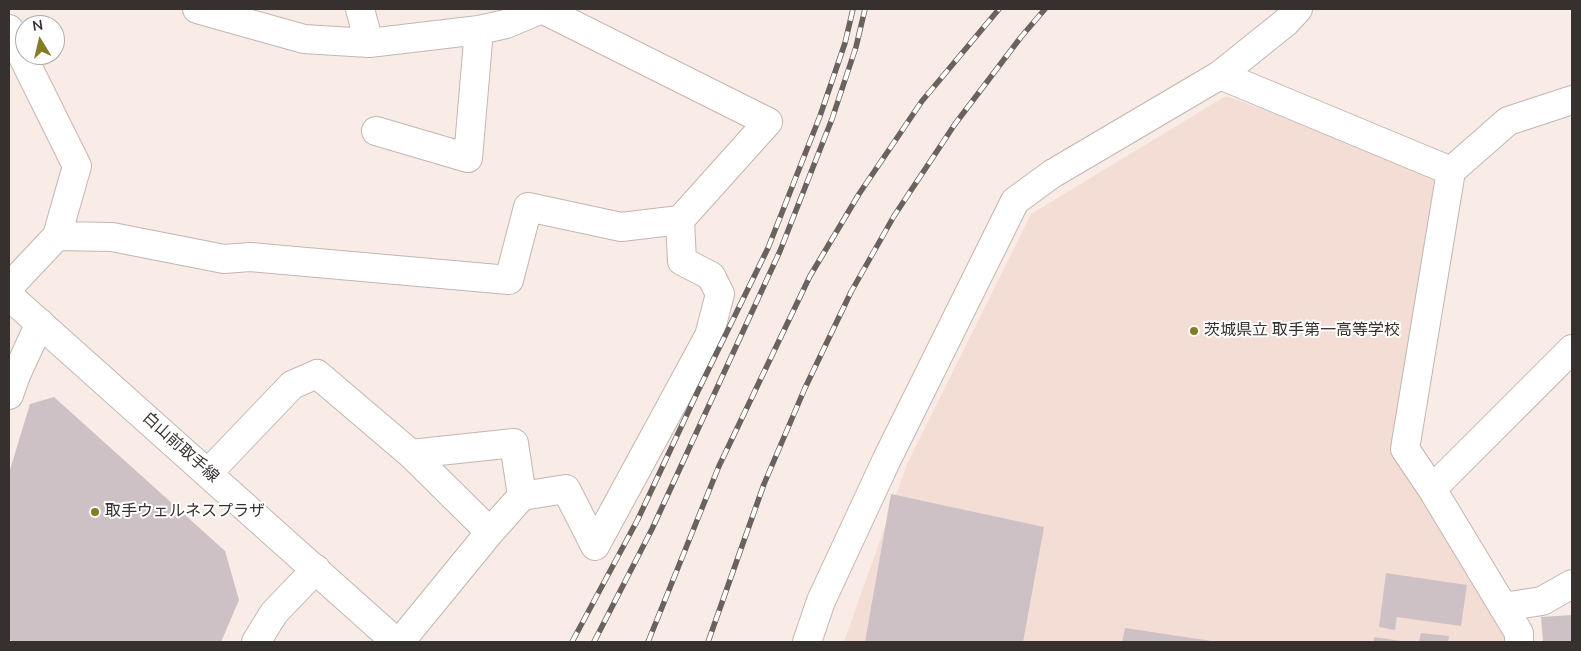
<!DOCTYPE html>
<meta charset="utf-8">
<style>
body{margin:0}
#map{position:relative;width:1581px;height:651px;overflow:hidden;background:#f9ebe5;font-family:"Nunito Sans",sans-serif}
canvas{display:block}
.frame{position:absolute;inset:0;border:10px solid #36312e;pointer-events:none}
.north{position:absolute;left:15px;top:15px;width:50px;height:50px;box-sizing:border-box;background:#fff;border:1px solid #afadab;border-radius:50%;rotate:351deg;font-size:14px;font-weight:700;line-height:20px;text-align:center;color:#36312e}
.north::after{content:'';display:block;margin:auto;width:18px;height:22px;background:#837d24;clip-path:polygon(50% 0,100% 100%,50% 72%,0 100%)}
</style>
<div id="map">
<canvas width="1581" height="651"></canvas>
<div class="frame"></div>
<div class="north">N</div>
</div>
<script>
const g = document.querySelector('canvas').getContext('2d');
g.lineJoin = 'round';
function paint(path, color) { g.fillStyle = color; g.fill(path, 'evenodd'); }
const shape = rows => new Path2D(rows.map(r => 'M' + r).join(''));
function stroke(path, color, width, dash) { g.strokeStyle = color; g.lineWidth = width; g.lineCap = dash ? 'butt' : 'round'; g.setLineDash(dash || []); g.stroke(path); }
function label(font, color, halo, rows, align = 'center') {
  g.font = font + ' "Nunito Sans","Noto Sans JP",sans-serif'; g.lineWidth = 4; g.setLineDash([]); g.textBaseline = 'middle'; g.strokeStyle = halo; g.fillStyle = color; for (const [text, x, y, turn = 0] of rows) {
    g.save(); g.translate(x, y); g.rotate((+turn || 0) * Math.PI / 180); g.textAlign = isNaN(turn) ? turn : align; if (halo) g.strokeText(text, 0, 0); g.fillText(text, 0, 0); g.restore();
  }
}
paint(shape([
 [1226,96,1441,175,1394,447,1507,632,1508,642,844,642,907,464,1031,214]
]), '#f4ddd5');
paint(shape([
 [54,397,225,551,239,600,221,642,16,642,9,640,9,473,30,404],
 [891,494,1044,527,1023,642,865,642],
 [1386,573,1467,585,1461,626,1397,617,1395,630,1379,627],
 [1572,615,1572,642,1543,642,1541,617],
 [1125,628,1212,641,1212,642,1122,642],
 [1421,633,1449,636,1448,642,1419,642],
 [1374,637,1401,641,1400,642,1374,642]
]), '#cec1c6');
const minor = shape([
 [197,9,304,39,369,43,479,30,506,24,542,9],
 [360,9,369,43],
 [9,29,77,166,57,236,9,287],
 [1220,75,1451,171],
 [376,131,468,158,479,30],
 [57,236,112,237,224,259,250,257,509,280,528,207,621,227,680,220,768,122,542,9],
 [411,454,490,532],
 [208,473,292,385,317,374,411,454,514,443,522,496,490,532,400,642],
 [1432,489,1572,349],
 [522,496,566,489,595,546,709,336,720,294,711,276,682,261,680,220],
 [1503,607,1542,601,1572,584],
 [1519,642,1519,633,1432,489,1405,449,1451,171,1508,121,1572,100]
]);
const tertiary = shape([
 [9,395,16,375,40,323],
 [256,642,274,613,316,569],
 [807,642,821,601,887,459,1015,201,1052,174,1220,75,1286,22,1298,9]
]);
const secondary = shape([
 [9,296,396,642]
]);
stroke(minor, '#c3b6b1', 30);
stroke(tertiary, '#c3b6b1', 30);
stroke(secondary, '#c3b6b1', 30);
stroke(minor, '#fff', 28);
stroke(tertiary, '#fff', 28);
stroke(secondary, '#fff', 28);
const rail = shape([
 [572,642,638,519,697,393,768,248,820,116,845,43,853,9],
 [594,642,652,529,780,251,832,119,856,47,865,9],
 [648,642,719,466,810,276,859,194,922,101,999,9],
 [708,642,764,484,805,388,851,292,894,216,955,124,1021,37,1045,9]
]);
stroke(rail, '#6a625e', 5.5);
stroke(rail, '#fff', 4, [11]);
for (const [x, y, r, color] of [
 [1194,331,5,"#837d24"],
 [95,512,5,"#837d24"]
]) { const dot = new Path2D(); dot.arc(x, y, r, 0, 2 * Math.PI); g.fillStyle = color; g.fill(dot); stroke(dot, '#fff', 2); }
label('16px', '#36312e', '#fff', [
 ["茨城県立 取手第一高等学校",1204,331],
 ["取手ウェルネスプラザ",105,512]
], 'left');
label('16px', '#36312e', '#fff', [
 ["白山前取手線",180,448,42]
]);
</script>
